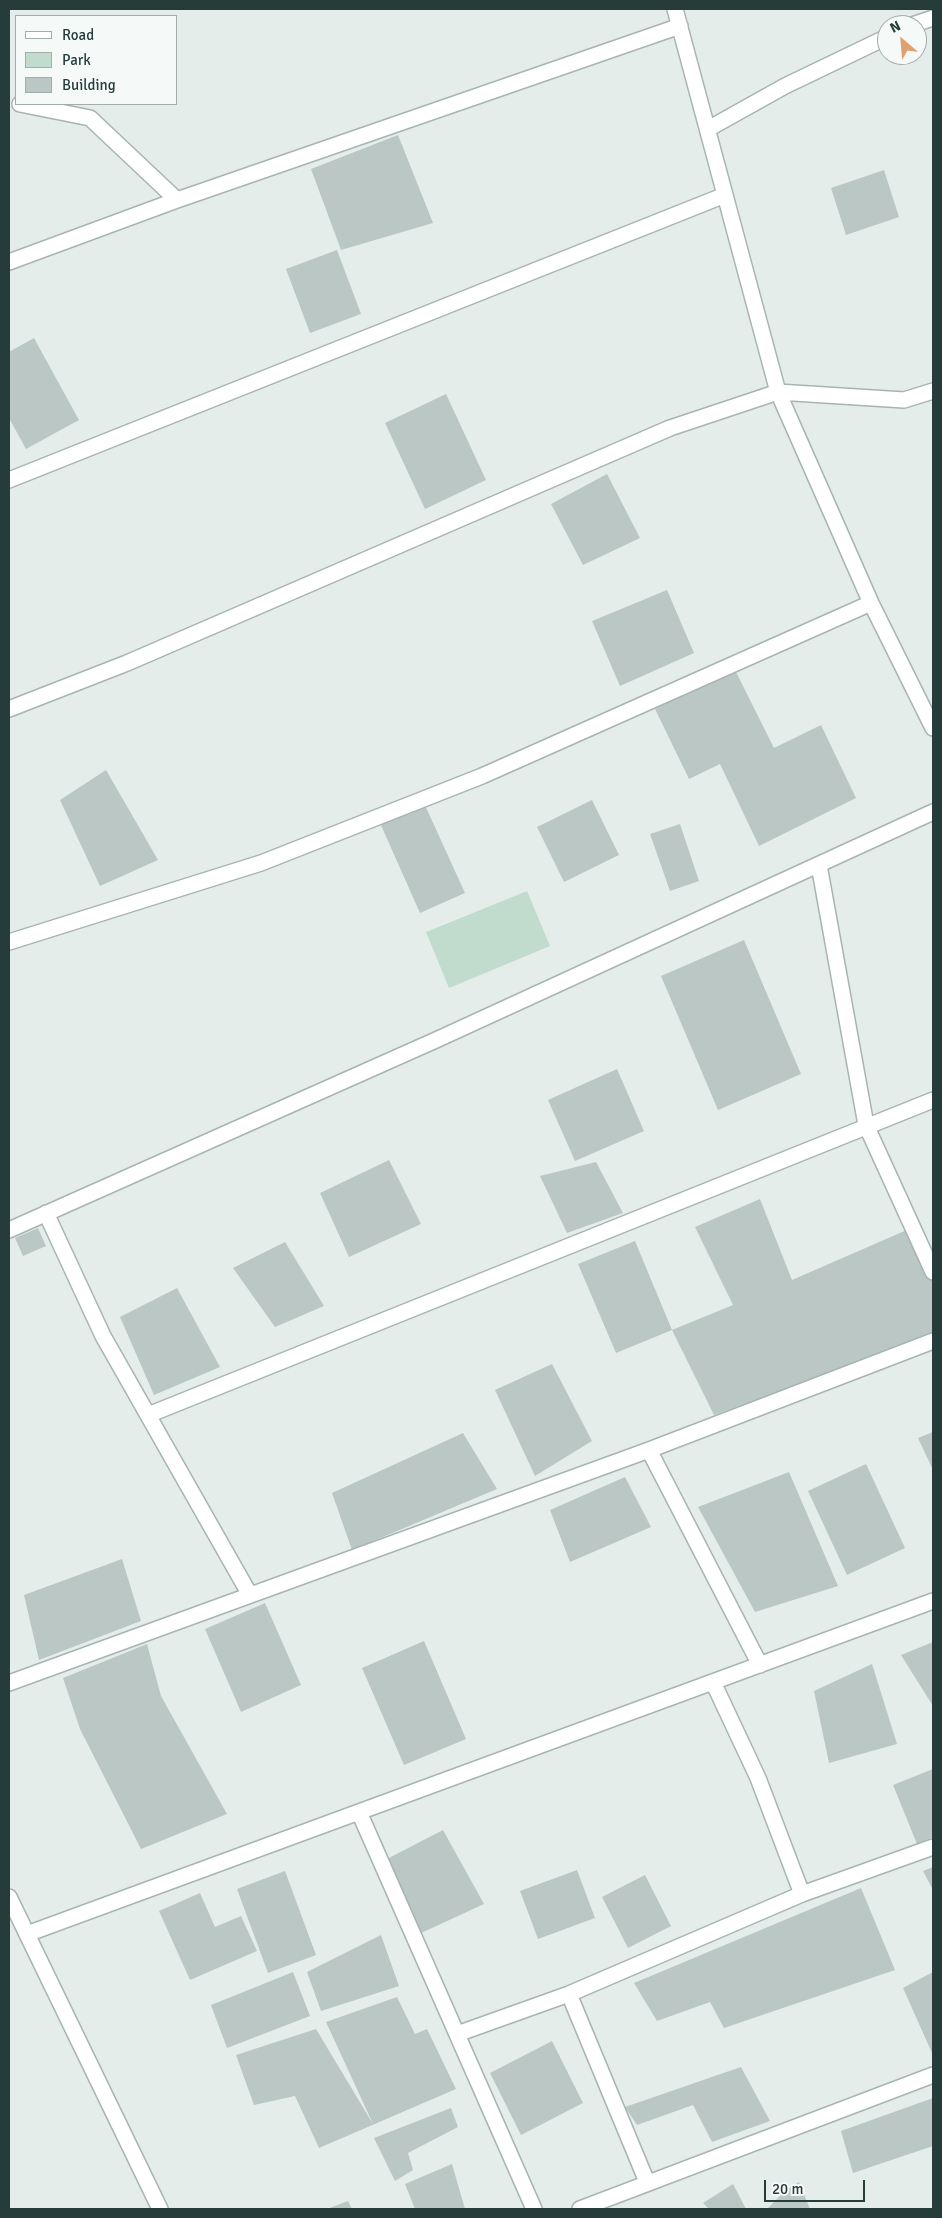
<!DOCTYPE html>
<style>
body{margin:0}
#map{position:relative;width:942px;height:2218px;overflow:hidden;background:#e5edeb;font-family:Signika,sans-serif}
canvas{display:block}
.frame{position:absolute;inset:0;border:10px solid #263c3b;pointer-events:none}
.legend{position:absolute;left:15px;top:15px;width:162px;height:90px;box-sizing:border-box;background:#f5f9f8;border:1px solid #a2adac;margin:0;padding:6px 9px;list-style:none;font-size:15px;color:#263c3b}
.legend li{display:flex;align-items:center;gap:10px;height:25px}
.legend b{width:25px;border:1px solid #a2adac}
.north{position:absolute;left:877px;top:15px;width:50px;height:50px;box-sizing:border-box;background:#f5f9f8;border:1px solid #a2adac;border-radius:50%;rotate:333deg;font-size:14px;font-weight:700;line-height:20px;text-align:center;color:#263c3b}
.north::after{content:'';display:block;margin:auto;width:18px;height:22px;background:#e1a16f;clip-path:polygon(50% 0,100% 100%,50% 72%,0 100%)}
.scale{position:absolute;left:764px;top:2180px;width:101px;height:22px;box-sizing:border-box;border:2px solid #263c3b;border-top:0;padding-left:6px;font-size:15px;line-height:18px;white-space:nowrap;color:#263c3b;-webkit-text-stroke:4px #f5f9f8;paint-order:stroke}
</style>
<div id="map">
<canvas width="942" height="2218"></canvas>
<div class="frame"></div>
<ul class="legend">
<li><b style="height:6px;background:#fff"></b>Road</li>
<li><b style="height:14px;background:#c1dbcd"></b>Park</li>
<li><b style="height:14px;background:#bbc7c4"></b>Building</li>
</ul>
<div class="north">N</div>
<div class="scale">20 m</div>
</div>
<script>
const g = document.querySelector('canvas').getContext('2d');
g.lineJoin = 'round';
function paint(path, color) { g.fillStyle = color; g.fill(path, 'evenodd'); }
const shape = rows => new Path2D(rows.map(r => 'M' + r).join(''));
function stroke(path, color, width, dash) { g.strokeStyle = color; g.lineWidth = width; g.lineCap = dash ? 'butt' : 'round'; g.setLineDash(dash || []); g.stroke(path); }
paint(shape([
 [527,891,550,946,449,988,426,932]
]), '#c1dbcd');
paint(shape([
 [398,135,433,223,341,250,311,169],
 [884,170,899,217,846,235,831,188],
 [337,250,361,314,310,333,286,269],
 [34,338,79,420,26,449,9,418,9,352],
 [446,394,486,480,425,509,385,423],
 [607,474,640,538,583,565,551,504],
 [667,590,694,653,620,686,592,621],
 [735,670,774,748,821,725,856,798,759,846,720,764,689,779,655,709],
 [106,770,158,860,100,886,60,800],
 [592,800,619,855,564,882,537,827],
 [424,803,465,893,420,913,380,823],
 [680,824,699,881,670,891,650,834],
 [744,940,801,1074,718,1110,661,976],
 [617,1069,644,1131,575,1161,548,1100],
 [389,1160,421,1224,349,1257,320,1193],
 [596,1162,623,1213,567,1233,540,1176],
 [760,1199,792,1280,909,1229,933,1279,933,1336,714,1415,672,1330,733,1305,695,1227],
 [38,1228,46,1246,23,1256,15,1238],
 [635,1241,672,1330,616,1353,578,1264],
 [285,1242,324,1306,275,1327,233,1268],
 [177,1288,220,1367,154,1395,120,1317],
 [552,1364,592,1441,535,1476,495,1390],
 [933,1432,933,1470,918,1438],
 [463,1433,497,1489,352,1550,332,1493],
 [866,1464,905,1548,847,1575,808,1491],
 [789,1472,838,1586,755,1612,698,1507],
 [625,1477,651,1527,570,1562,550,1510],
 [122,1559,141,1621,39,1660,24,1595],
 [265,1603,301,1685,241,1712,205,1629],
 [424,1641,466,1739,404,1765,362,1668],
 [933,1642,933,1706,901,1655],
 [147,1644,161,1696,227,1814,141,1849,80,1729,63,1678],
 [872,1664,897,1744,829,1763,814,1691],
 [933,1769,933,1837,917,1844,893,1785],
 [443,1830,484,1904,419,1934,387,1859],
 [933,1867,933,1890,923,1871],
 [577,1870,595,1918,538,1939,520,1891],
 [285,1871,316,1955,268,1973,237,1889],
 [645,1875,671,1926,628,1948,602,1897],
 [861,1888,895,1970,724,2028,710,2002,657,2021,634,1983],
 [200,1893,215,1927,241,1916,257,1951,190,1980,159,1911],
 [381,1935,399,1986,321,2011,307,1972],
 [293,1972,310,2016,227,2048,211,2005],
 [933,1972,933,2052,932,2053,903,1988],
 [397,1997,415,2034,427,2029,456,2089,319,2148,295,2096,254,2105,236,2055,316,2029,373,2124,326,2022],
 [552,2041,583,2103,521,2135,490,2073],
 [741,2067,770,2121,712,2142,693,2105,637,2125,625,2107],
 [933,2098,933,2146,853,2173,841,2131],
 [451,2108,458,2127,408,2153,413,2170,395,2181,374,2138],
 [452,2164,465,2209,415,2209,405,2184],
 [799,2182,810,2209,767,2209,786,2190],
 [733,2184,746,2209,709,2209,703,2203],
 [348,2201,352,2209,327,2209]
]), '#bbc7c4');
const minor = shape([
 [675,9,778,392,871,603,933,728],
 [912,25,933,18],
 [20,104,90,118,177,200],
 [708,129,785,86,887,37],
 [9,262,177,200,680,26],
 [9,480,725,195],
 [9,709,127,663,670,428,778,392,904,400,933,391],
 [819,865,866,1125,933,1272],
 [9,942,261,863,482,776,871,603],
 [46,1213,103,1336,250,1595],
 [9,1230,436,1040,933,812],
 [148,1415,933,1100],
 [649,1450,760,1665],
 [713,1682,758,1778,802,1894],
 [9,1683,649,1450,933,1341],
 [359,1812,534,2209],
 [9,1897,160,2209],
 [27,1934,933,1601],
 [457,2034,569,1994],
 [647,2182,569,1994,802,1894,933,1847],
 [580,2209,933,2075]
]);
stroke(minor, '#a8b4b3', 18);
stroke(minor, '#fff', 15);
</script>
